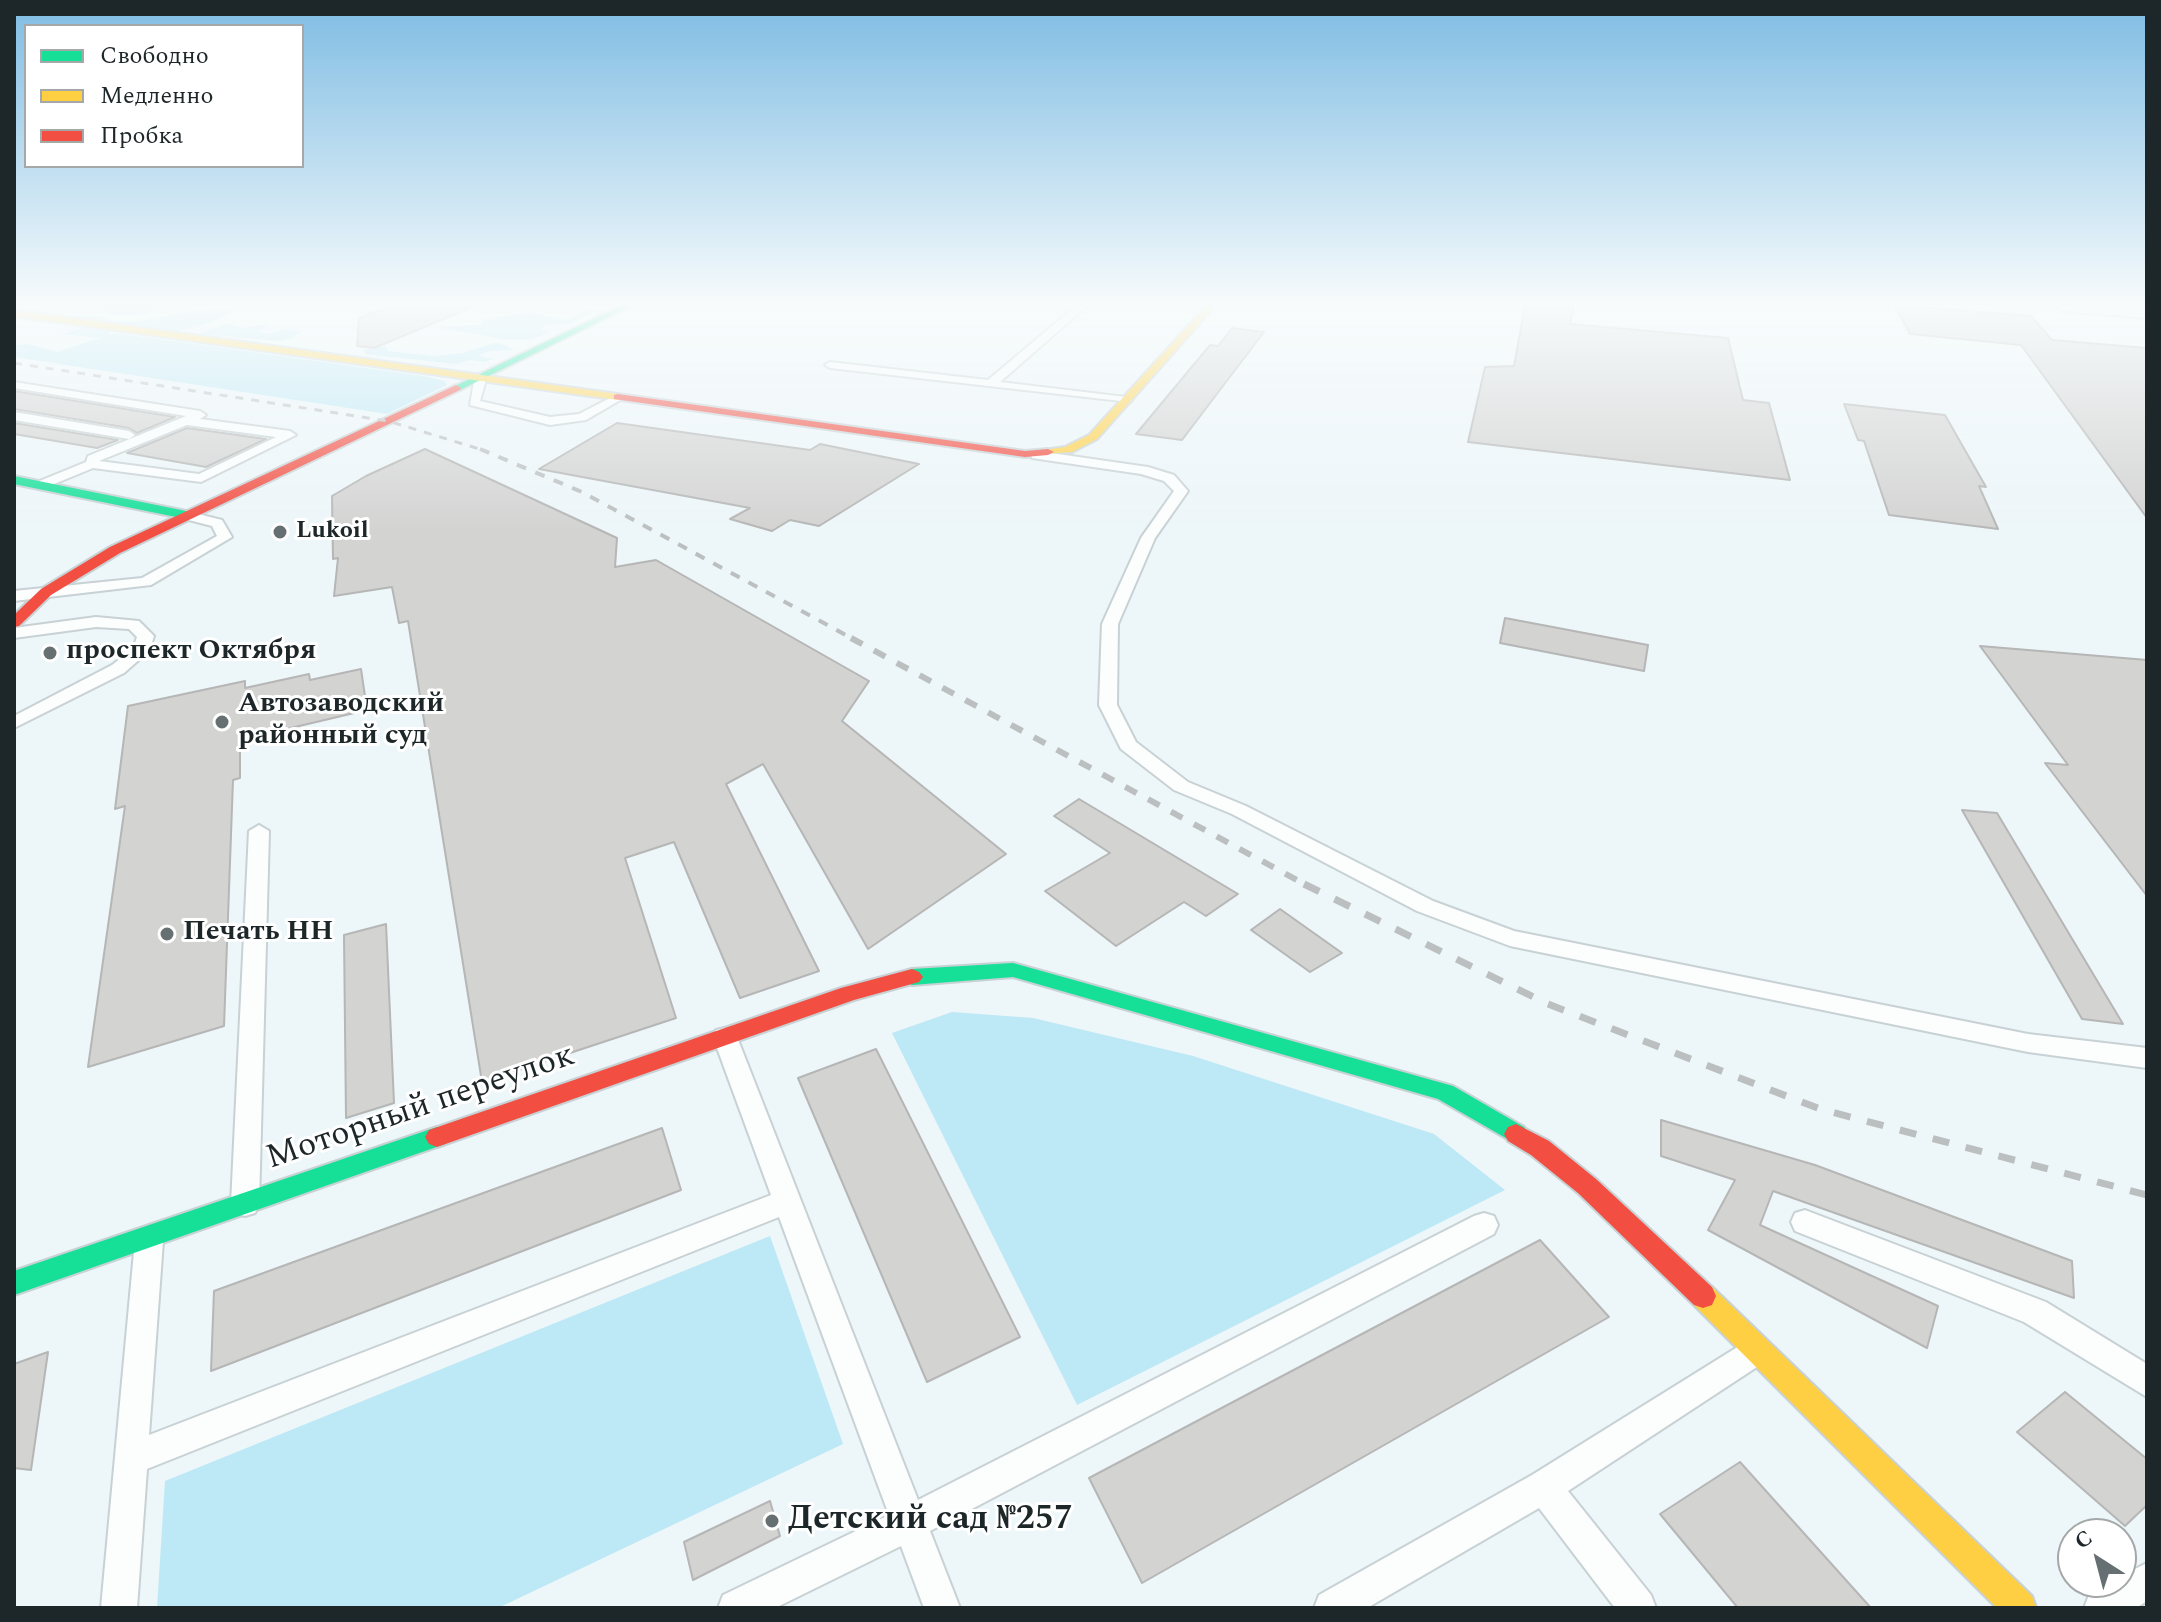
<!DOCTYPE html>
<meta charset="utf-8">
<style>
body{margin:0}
#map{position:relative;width:2161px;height:1622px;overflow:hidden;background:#edf6f9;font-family:Spectral,serif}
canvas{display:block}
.frame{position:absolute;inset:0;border:16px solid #1d2628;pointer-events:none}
.legend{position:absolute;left:24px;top:24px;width:280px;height:144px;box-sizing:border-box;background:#fff;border:2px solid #a5a8a9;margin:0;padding:10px 14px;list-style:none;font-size:24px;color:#1d2628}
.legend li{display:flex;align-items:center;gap:16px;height:40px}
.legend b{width:40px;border:2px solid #a5a8a9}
.north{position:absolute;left:2057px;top:1518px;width:80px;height:80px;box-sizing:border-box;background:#fff;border:2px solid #a5a8a9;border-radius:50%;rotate:324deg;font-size:22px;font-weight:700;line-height:32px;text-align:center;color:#1d2628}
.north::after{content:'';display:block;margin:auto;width:28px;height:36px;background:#666f71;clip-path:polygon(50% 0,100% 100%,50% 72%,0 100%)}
</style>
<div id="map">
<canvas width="2161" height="1622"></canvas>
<div class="frame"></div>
<ul class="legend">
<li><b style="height:10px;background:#16e098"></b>Свободно</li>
<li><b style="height:10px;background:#ffcf43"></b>Медленно</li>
<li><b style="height:10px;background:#f24e42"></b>Пробка</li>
</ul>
<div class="north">С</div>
</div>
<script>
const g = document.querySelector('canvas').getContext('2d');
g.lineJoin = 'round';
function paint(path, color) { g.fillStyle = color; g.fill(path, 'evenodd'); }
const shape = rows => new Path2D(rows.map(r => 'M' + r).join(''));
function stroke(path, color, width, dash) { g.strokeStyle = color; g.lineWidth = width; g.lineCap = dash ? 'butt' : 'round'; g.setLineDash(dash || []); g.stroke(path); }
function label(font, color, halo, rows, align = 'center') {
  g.font = font + ' Spectral,serif'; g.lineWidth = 6; g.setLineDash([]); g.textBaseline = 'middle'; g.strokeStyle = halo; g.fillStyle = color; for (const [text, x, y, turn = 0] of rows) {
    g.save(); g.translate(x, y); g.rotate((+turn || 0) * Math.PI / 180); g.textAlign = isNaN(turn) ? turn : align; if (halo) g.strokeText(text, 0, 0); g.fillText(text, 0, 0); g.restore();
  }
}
paint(shape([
 [46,305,180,305,140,315,110,315,86,306,45,312,37,309],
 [239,309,210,323,178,331,58,316,100,316,112,321,139,321,191,311],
 [584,310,598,310,569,324,545,325,541,328,549,333,532,339,503,339,436,327,481,325,486,319,502,316,532,313,567,320],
 [227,323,241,328,267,324,259,332,268,334,286,329,300,332,291,339,278,341,200,334],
 [83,328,109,331,109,335,116,333,424,376,445,381,447,385,387,414,14,357,14,345,28,344,57,352,100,338,63,334],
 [497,342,514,350,489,351,478,356,493,359,485,362,469,360,456,364,365,354,364,350,386,346,388,351,433,356,463,353],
 [952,1012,1033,1018,1193,1056,1434,1134,1505,1190,1077,1405,892,1033],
 [770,1236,843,1444,498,1608,157,1608,165,1481]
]), '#bde8f5');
const building = shape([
 [394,305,475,305,475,306,374,348,357,346,359,318,394,305],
 [1525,305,1574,305,1570,324,1728,338,1743,400,1769,403,1790,480,1468,442,1485,367,1514,366,1525,305],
 [1894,305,2031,316,2052,340,2147,348,2147,518,2021,345,1910,334,1894,305],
 [1232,328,1264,332,1182,440,1136,434,1210,345,1218,346,1232,328],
 [14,391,175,417,137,433,129,428,14,409,14,391],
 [1844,404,1945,415,1986,487,1979,486,1998,529,1889,515,1864,441,1858,440,1844,404],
 [14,423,118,440,97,448,14,434,14,423],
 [617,423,810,450,820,444,919,464,819,526,790,520,772,531,730,519,750,508,539,469,617,423],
 [187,428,266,439,206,467,127,453,187,428],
 [425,449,617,538,615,567,656,560,869,681,842,721,1006,854,868,949,763,764,726,784,819,971,740,998,674,842,625,858,676,1018,482,1082,408,621,399,623,392,587,334,596,338,558,333,559,332,496,366,476,425,449],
 [1505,618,1648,645,1644,671,1500,643,1505,618],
 [1980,646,2147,660,2147,896,2045,763,2068,765,1980,646],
 [361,669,367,710,240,740,240,778,233,780,224,1026,88,1067,125,806,115,809,128,706,245,681,245,688,309,674,310,680,361,669],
 [1079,799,1238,894,1206,916,1184,902,1116,946,1045,891,1110,853,1054,816,1079,799],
 [1962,810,1997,813,2123,1024,2082,1019,1962,810],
 [1280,909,1342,953,1310,972,1251,930,1280,909],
 [386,924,394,1103,346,1118,344,935,386,924],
 [876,1049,1020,1337,927,1382,798,1078,876,1049],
 [1661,1120,1815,1165,2072,1261,2074,1298,1773,1191,1760,1225,1938,1306,1927,1348,1708,1230,1735,1180,1661,1156,1661,1120],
 [662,1128,681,1190,211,1371,214,1291,662,1128],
 [1540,1240,1609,1317,1142,1583,1089,1478,1540,1240],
 [48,1352,31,1470,14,1468,14,1364,48,1352],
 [2065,1392,2147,1459,2147,1505,2125,1526,2017,1432,2065,1392],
 [1740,1462,1871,1608,1738,1608,1660,1514,1740,1462],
 [770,1501,780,1536,693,1580,684,1542,770,1501]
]);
paint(building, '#d3d3d2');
stroke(building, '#b5b6b5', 2);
const lane = shape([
 [1077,305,1088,305,1000,382,1126,397,1132,400,1130,402,830,368,825,365,830,362,988,380,1077,305],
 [481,373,487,376,480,401,550,417,579,414,612,397,622,399,586,420,550,425,470,405,475,376,481,373],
 [14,382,200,411,206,415,200,419,290,431,296,435,201,482,93,468,42,489,35,485,37,482,86,462,88,456,186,416,14,388,14,382],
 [187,425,276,437,199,474,99,461,187,425],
 [14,412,129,431,135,435,129,439,14,420,14,412],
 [1037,451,1148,467,1174,475,1188,491,1155,538,1118,624,1117,705,1136,742,1188,782,1246,806,1433,901,1514,931,2028,1034,2147,1048,2147,1068,2028,1052,1510,946,1417,911,1232,814,1174,790,1121,749,1099,705,1102,624,1141,538,1174,491,1164,481,1141,474,1032,458,1031,455,1037,451],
 [186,511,222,520,232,537,151,585,14,601,14,591,142,578,217,536,212,526,181,518,181,512,186,511],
 [96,617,139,621,154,636,149,651,124,673,14,728,14,716,112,665,133,649,137,637,129,629,96,627,14,638,14,628,96,617],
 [259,825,269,831,259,1204,255,1213,245,1216,235,1213,231,1204,249,831,259,825],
 [725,1028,734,1030,737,1037,918,1500,1474,1216,1484,1213,1494,1216,1498,1225,1494,1234,930,1531,960,1608,924,1608,901,1546,775,1608,718,1608,723,1595,889,1515,779,1217,147,1469,137,1608,101,1608,135,1241,139,1232,149,1228,159,1232,163,1241,149,1435,771,1195,713,1037,716,1030,725,1028],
 [1805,1210,2046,1302,2147,1364,2147,1397,2024,1322,1795,1231,1791,1222,1795,1213,1805,1210],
 [1752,1338,1763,1343,1767,1353,1763,1363,1568,1491,1651,1595,1656,1608,1615,1608,1539,1508,1367,1608,1314,1608,1319,1595,1532,1475,1752,1338],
 [2147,1563,2147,1601,2136,1608,2084,1608,2089,1595,2111,1582,2121,1582,2121,1576,2147,1563]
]);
const street = shape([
 [2055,305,2147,306,2147,318,2064,311,2055,305]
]);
const fast = shape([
 [622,305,633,305,460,390,451,388,622,305],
 [14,476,186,511,192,515,186,519,14,484,14,476],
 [1013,963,1453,1086,1524,1127,1528,1134,1524,1141,1516,1144,1438,1099,1013,977,912,985,905,982,901,977,905,972,912,969,1013,963],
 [437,1127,445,1130,449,1137,445,1144,14,1295,14,1271,437,1127]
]);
const slow = shape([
 [1207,305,1216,305,1097,439,1072,452,1044,454,1044,450,1065,447,1089,435,1207,305],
 [14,310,618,394,623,397,618,400,14,316,14,310],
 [1703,1284,1712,1287,2032,1596,2036,1608,1997,1608,1694,1305,1690,1296,1694,1287,1703,1284]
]);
const jam = shape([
 [456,385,461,388,460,390,120,553,51,595,19,626,14,627,14,615,41,589,110,547,456,385],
 [618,394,1025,451,1048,449,1054,452,1048,455,1025,457,614,399,614,395,618,394],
 [912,969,919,972,923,977,919,982,854,1000,437,1147,429,1144,425,1137,429,1130,841,988,912,969],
 [1516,1124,1549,1141,1596,1179,1712,1287,1716,1296,1712,1305,1703,1308,1694,1305,1578,1193,1531,1155,1508,1141,1504,1134,1508,1127,1516,1124]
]);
stroke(lane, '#c8d1d4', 4);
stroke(street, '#c8d1d4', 4);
stroke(fast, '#c8d1d4', 4);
stroke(slow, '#c8d1d4', 4);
stroke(jam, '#c8d1d4', 4);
paint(lane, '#fcfefe');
paint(street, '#fcfefe');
paint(fast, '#16e098');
paint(slow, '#ffcf43');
paint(jam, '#f24e42');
stroke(shape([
 [14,363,388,421,486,451]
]), '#bcbfbf', 3, [8, 8]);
stroke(shape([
 [480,449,582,492,855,640]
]), '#bcbfbf', 4, [10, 10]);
stroke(shape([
 [851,638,1308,886]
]), '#bcbfbf', 6, [13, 13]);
stroke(shape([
 [1304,884,1548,1004,1820,1109,2147,1195]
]), '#bcbfbf', 7, [17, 17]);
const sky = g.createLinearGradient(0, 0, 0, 532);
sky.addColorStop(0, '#7ebce3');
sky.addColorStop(0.57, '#f7fbfc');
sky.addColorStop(1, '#f7fbfc00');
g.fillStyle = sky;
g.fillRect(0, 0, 2161, 532);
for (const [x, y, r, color] of [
 [280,532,8,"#666f71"],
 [50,653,8,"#666f71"],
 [222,722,8,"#666f71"],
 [167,934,8,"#666f71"],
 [772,1521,8,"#666f71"]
]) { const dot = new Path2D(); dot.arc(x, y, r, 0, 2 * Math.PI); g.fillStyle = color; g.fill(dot); stroke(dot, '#fff', 3); }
label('bold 24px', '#1d2628', '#fff', [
 ["Lukoil",296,532]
], 'left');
label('bold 28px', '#1d2628', '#fff', [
 ["проспект Октября",66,653],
 ["Автозаводский",238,706],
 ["районный суд",238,738],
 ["Печать НН",183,934]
], 'left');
label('34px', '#1d2628', '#fff', [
 ["Моторный переулок",421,1109,-19]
]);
label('bold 34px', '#1d2628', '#fff', [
 ["Детский сад №257",788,1521]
], 'left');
</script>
